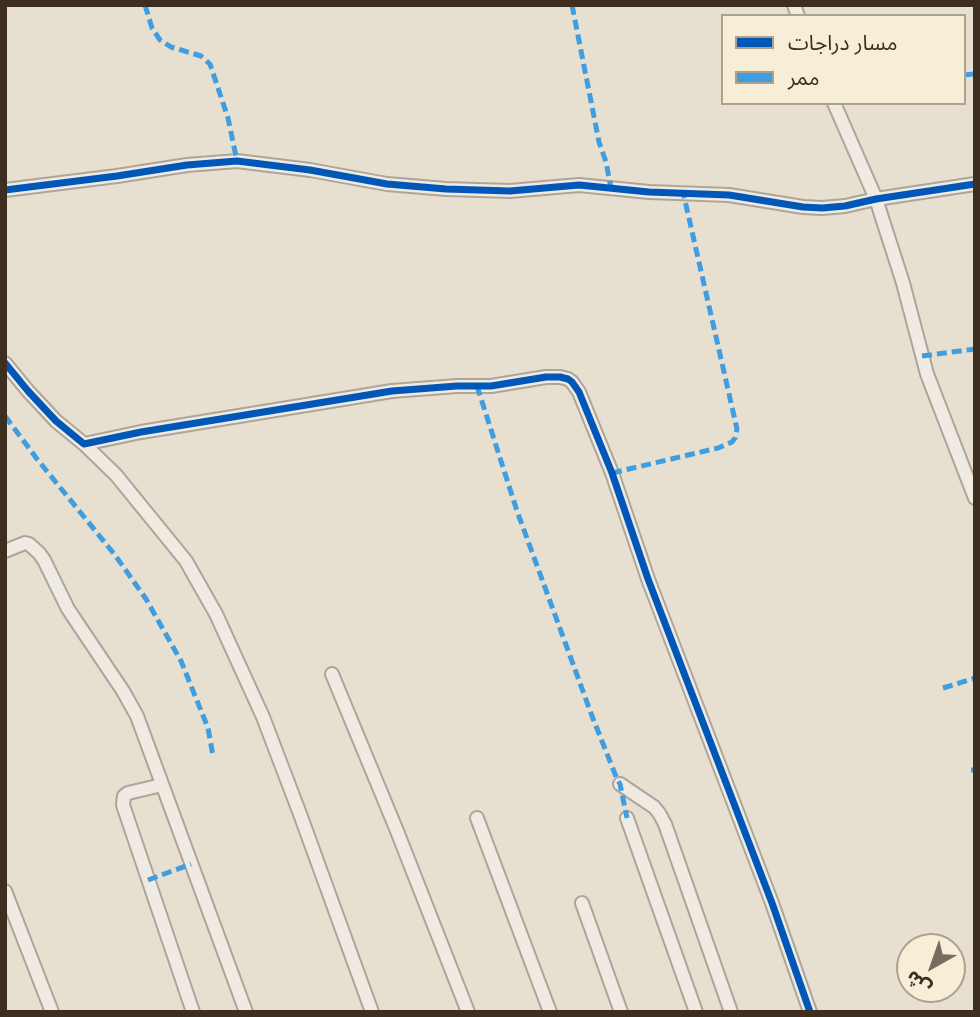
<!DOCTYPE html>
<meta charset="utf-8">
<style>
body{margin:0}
#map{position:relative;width:980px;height:1017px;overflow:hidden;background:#e7e0d1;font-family:"Roboto Serif","Noto Sans Arabic",serif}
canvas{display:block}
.frame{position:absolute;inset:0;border:7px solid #3d2e20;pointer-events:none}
.legend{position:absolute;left:721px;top:14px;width:245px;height:91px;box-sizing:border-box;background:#f7eed8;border:2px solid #ada18e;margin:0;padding:9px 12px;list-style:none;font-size:21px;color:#3d2e20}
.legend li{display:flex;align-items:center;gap:14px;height:35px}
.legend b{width:35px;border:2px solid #ada18e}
.north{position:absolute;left:896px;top:933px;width:70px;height:70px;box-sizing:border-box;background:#f7eed8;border:2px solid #ada18e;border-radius:50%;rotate:220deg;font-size:19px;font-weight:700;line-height:28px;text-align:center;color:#3d2e20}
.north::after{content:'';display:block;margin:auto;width:24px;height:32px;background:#786c5e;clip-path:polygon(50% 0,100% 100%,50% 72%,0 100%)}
</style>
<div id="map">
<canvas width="980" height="1017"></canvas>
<div class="frame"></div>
<ul class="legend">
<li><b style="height:9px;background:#0057b8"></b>مسار دراجات</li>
<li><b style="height:9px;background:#3f9de0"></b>ممر</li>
</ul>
<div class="north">ش</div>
</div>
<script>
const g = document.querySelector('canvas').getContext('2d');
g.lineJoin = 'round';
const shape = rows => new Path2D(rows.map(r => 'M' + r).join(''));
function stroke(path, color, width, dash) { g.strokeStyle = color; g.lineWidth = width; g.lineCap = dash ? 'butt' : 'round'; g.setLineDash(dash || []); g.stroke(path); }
const street = shape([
 [794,5,798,16],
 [834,103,876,199,903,283,927,374,975,498],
 [5,190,117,176,187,165,237,161,310,170,387,184,446,189,510,191,579,185,649,192,729,195,803,207,822,208,845,206,876,199,975,184],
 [5,363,28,391,56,421,84,444,141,432,392,391,457,386,491,386,546,377,560,377,568,379,572,382,579,392,612,473,648,579,772,903,810,1012],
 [84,444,116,475,186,561,216,614,263,717,300,814,372,1012],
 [5,551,25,543,29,544,39,553,44,560,68,609,123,691,137,716,246,1012],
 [332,674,397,831,468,1012],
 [620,784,654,807,659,813,665,824,731,1012],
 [162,785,128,793,124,796,123,805,193,1012],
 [477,818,550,1012],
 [627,818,696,1012],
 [5,891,52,1012],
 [582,903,621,1012]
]);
stroke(street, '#ada599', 16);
stroke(street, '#efebe3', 12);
stroke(shape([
 [145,5,152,28,160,40,171,47,201,56,210,64,228,118,237,161],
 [572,5,599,142,606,162,611,188],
 [964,75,975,74],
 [922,356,975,349],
 [477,386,517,511,592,716,617,779,620,784,627,818],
 [5,416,37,459,115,555,146,599,181,661,208,728,213,756],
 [612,473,718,448,732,442,735,438,737,429,683,192],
 [943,688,975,678],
 [971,770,975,770],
 [148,880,191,864]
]), '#3f9de0', 5, [10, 5]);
stroke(shape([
 [5,190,117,176,187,165,237,161,310,170,387,184,446,189,510,191,579,185,649,192,729,195,803,207,822,208,845,206,876,199,975,184],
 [5,363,28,391,56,421,84,444,141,432,392,391,457,386,491,386,546,377,560,377,568,379,572,382,579,392,612,473,648,579,772,903,810,1012]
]), '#0057b8', 7);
</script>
